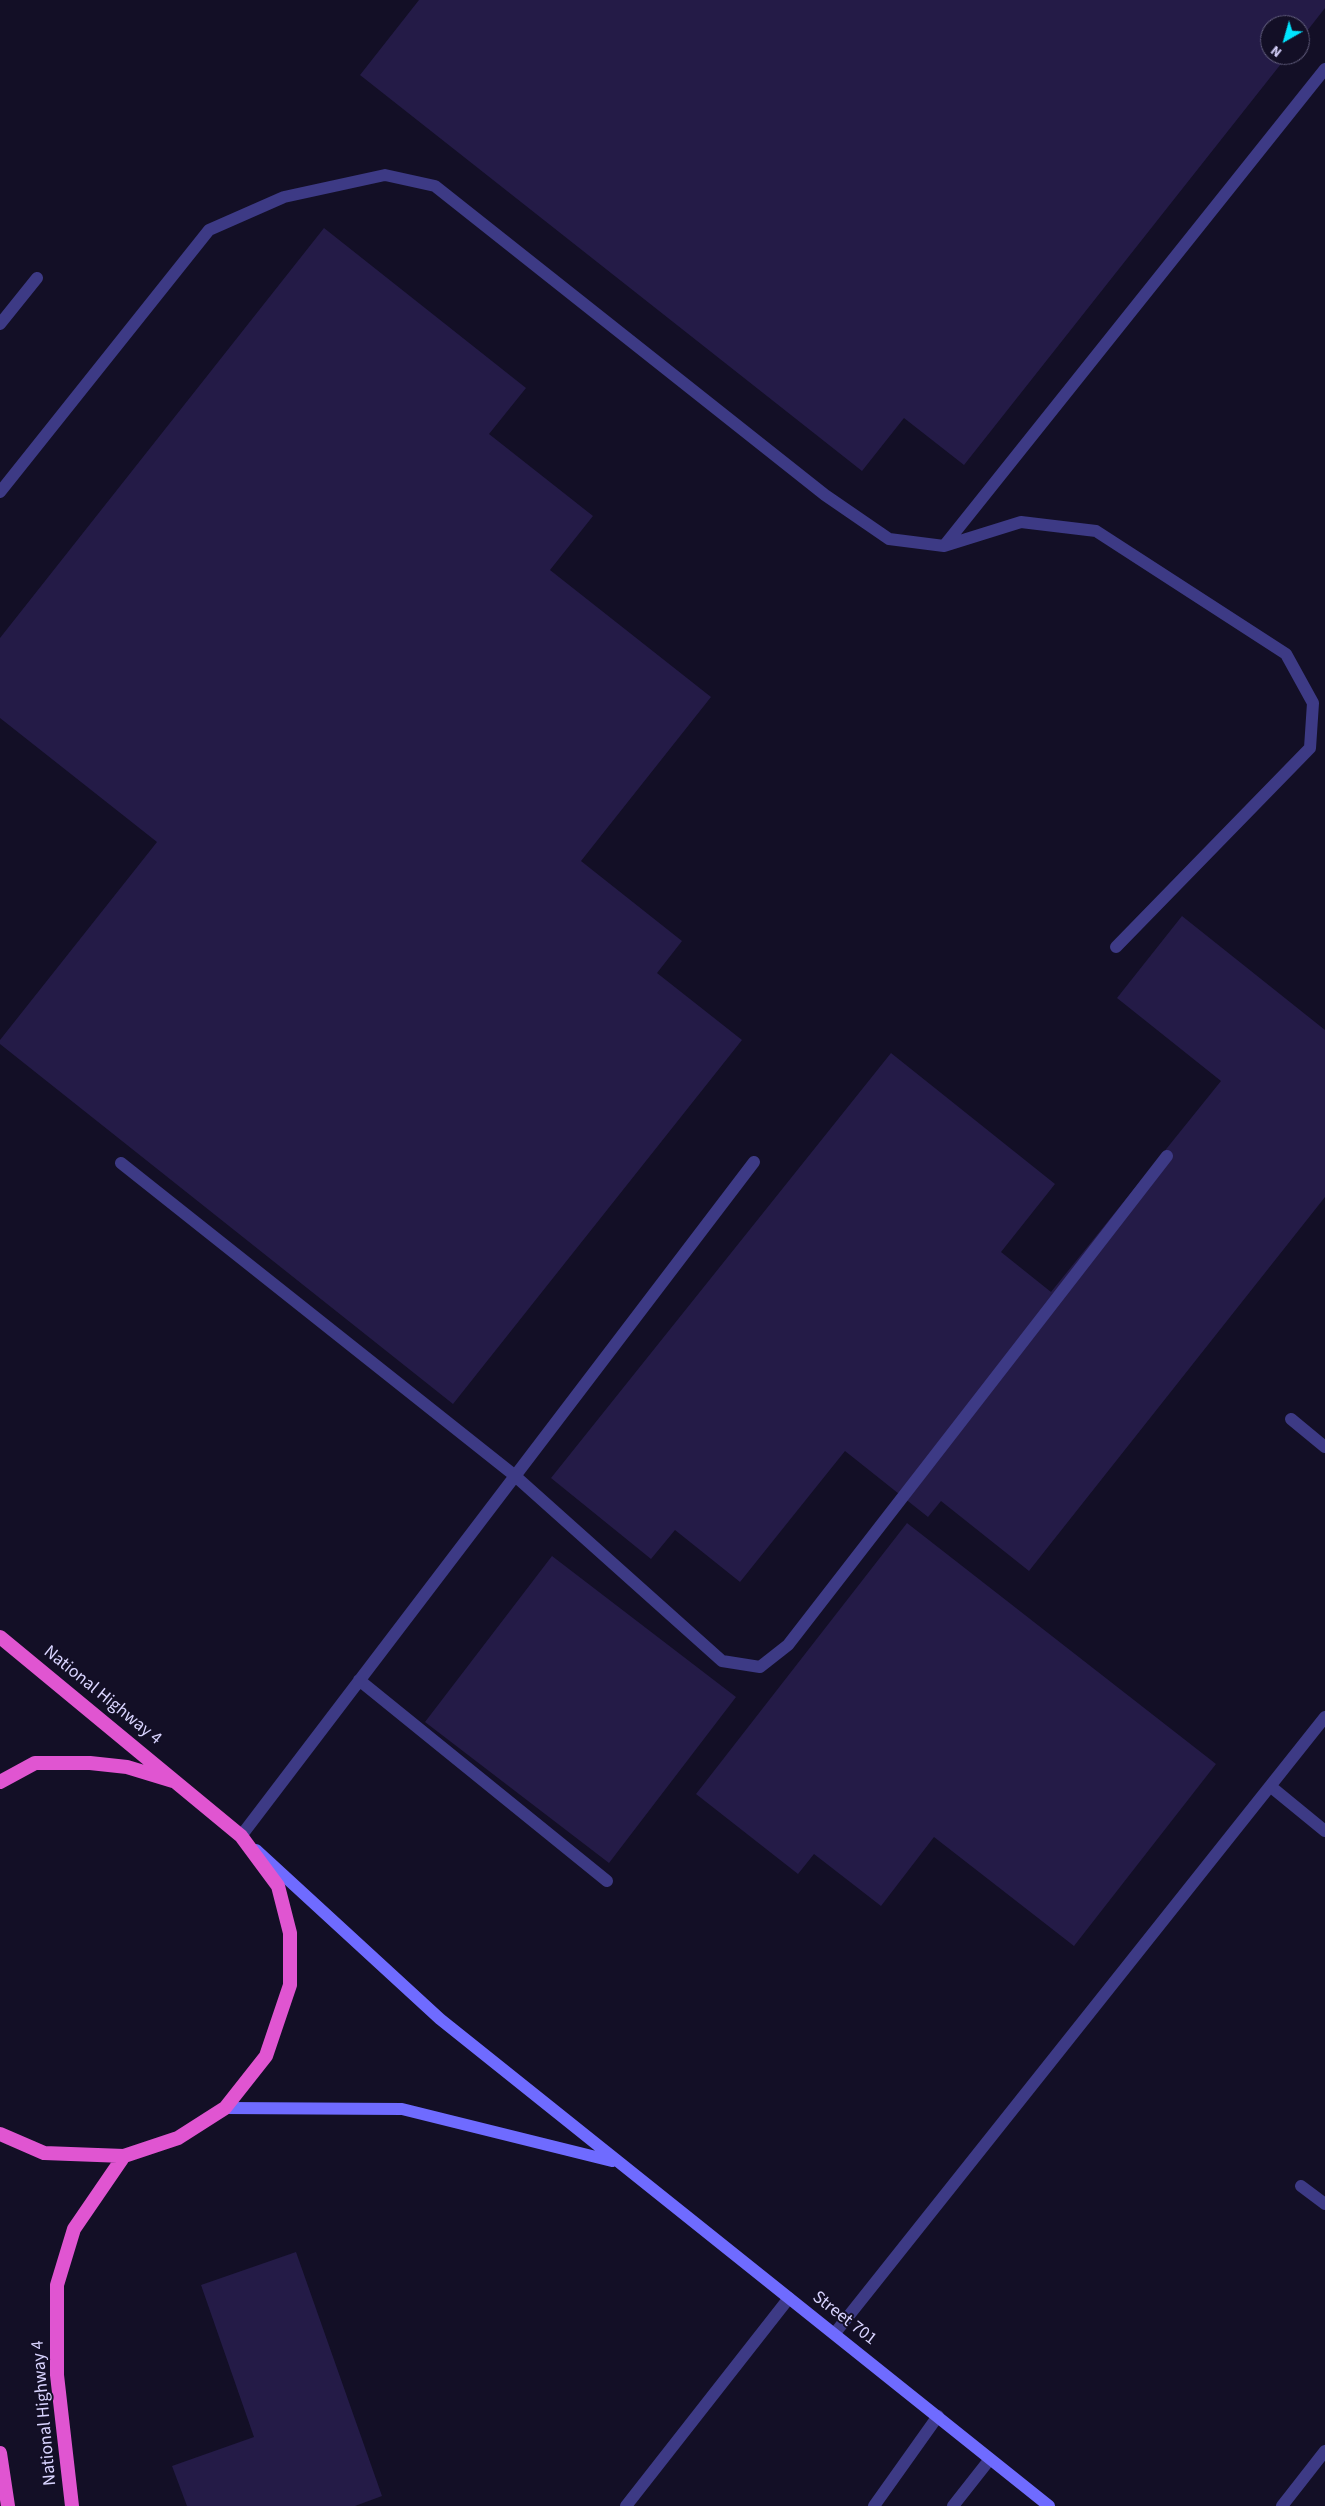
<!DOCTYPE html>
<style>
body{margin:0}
#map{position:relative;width:1325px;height:2506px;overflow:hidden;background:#130f26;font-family:"Source Sans 3",sans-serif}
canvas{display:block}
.north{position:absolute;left:1260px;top:15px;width:50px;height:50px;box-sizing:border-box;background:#130f26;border:1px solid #625e7d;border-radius:50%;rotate:218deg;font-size:14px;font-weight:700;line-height:20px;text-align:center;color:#d9d4ff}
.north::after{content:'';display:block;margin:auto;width:18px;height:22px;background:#00e5ff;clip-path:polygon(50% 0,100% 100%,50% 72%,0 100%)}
</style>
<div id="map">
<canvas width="1325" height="2506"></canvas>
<div class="north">N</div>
</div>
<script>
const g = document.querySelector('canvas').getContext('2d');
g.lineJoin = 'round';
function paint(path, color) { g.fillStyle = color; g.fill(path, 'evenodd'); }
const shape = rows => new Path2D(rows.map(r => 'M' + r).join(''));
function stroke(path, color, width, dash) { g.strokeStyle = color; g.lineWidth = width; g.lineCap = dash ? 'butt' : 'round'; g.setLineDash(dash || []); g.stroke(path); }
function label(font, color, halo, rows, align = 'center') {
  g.font = font + ' "Source Sans 3",sans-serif'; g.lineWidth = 4; g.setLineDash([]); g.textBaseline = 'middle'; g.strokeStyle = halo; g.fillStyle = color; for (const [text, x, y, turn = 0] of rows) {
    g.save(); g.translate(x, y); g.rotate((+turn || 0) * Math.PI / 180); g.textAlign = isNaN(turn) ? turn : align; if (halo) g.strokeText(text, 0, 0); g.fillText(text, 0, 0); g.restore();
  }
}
paint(shape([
 [419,0,1325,0,1325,8,1300,40,1300,25,1270,25,1270,55,1288,55,964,465,904,418,862,471,360,75],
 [324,228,526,388,489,434,593,516,550,570,711,697,581,861,682,941,657,973,742,1040,453,1404,0,1044,0,1040,157,842,0,718,0,638],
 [1182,916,1325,1030,1325,1197,1029,1571,941,1501,928,1517,845,1451,740,1582,675,1530,651,1559,551,1478,891,1053,1055,1184,1001,1252,1051,1292,1221,1081,1117,998],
 [907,1523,1216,1764,1074,1946,934,1837,881,1906,814,1854,798,1874,696,1794],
 [552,1556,736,1697,609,1863,425,1722],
 [296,2252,382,2496,355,2506,187,2506,172,2466,254,2437,201,2285]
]), '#241b47');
stroke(shape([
 [0,324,37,278],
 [0,492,209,230,284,197,385,175,435,186,825,495,889,539,944,546,1021,522,1096,531,1286,654,1313,703,1310,748,1116,947],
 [944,546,1325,69],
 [121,1163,514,1475,722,1661,760,1667,788,1645,1167,1156],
 [359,1680,607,1881],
 [241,1836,754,1162],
 [1301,2186,1325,2204],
 [626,2506,789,2298],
 [874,2506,938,2416],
 [953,2506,990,2459]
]), '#3d3a85', 12);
stroke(shape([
 [1291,1419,1325,1447],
 [1270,1786,1325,1831],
 [835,2333,1325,1717],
 [1282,2506,1325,2451]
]), '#3d3a85', 12);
stroke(shape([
 [256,1850,440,2019,1049,2506],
 [225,2108,402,2109,612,2161]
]), '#6f6bff', 12);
stroke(shape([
 [0,1637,241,1836,278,1886,290,1933,290,1985,266,2056,225,2108,178,2138,124,2156,44,2153,0,2134],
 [0,1782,35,1763,90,1763,127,1767,173,1781],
 [0,2453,8,2506],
 [72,2506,57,2375,57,2285,74,2229,124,2156]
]), '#e055d1', 14);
label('18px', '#d9d4ff', '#130f26', [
 ["National Highway 4",102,1696,39],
 ["Street 701",844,2319,38],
 ["National Highway 4",45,2413,-95]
]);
</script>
